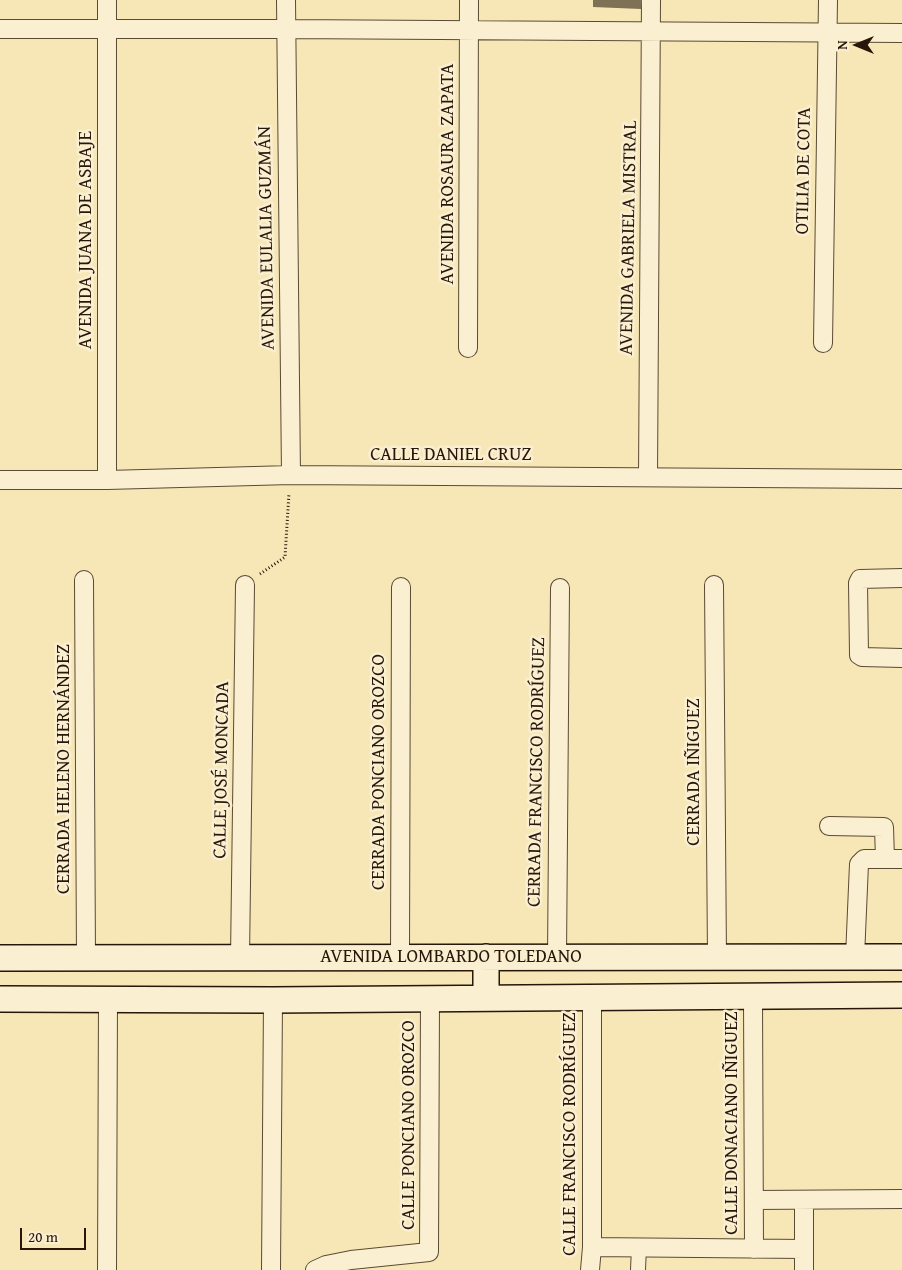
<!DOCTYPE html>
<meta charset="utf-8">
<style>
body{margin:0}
#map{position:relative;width:902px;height:1270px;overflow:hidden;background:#f7e7b7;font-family:"Gentium Book Plus",serif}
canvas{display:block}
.north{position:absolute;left:832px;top:20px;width:50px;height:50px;-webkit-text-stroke:4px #faefd0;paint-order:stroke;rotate:270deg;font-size:14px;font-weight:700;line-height:20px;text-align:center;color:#271609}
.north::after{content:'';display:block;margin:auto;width:18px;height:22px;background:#271609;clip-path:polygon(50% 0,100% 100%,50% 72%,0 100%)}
.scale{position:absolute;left:20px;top:1228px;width:66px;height:22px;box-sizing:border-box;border:2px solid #271609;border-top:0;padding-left:6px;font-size:15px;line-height:18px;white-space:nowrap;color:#271609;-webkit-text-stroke:4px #faefd0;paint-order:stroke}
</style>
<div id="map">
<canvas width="902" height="1270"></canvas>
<div class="north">N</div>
<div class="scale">20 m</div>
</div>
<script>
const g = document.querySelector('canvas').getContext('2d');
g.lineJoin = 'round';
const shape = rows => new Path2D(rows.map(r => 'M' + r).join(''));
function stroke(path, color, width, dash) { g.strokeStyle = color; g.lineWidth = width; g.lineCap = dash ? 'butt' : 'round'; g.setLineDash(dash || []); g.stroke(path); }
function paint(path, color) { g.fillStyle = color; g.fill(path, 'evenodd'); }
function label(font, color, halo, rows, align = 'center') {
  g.font = font + ' "Gentium Book Plus",serif'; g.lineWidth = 5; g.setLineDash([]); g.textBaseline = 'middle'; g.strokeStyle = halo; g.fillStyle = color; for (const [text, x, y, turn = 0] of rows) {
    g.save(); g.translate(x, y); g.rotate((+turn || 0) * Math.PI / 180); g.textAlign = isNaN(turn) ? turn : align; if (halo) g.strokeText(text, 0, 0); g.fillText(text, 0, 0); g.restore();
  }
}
const pedestrian = shape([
 [638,1270,639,1247]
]);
const minor = shape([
 [107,0,107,480],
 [286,0,291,475],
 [0,29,286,29,902,33],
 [823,343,828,0],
 [468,348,469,0],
 [648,477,651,0],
 [0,480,107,480,291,475,902,479],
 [902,578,860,579,858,583,859,655,862,657,902,658],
 [84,580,86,958],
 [714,585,717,958],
 [829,826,884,827,885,859],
 [240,957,245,585],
 [400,957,401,587],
 [557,957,560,588],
 [855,957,859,864,864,859,902,859],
 [753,997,754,1249],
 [754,1200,902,1199],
 [592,1247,804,1249],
 [107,1270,108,999],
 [271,1270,273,1000],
 [315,1270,326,1265,351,1260,429,1252,430,999],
 [590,1270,592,1247,592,998],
 [804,1270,804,1200]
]);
const secondary = shape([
 [486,957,486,998],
 [0,958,902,957],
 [0,999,273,1000,902,995]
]);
stroke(pedestrian, '#5b4a34', 16);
stroke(minor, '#5b4a34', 20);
stroke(secondary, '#271609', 28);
stroke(shape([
 [260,574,285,557,289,493]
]), '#271609', 3, [1, 2.5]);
stroke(pedestrian, '#faefd0', 14);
stroke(minor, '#faefd0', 18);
stroke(secondary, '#faefd0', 25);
paint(shape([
 [593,0,642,0,641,9,593,7]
]), '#7e7155');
label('19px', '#271609', '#faefd0', [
 ["OTILIA DE COTA",804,171,-89],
 ["AVENIDA ROSAURA ZAPATA",448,174,-90],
 ["AVENIDA EULALIA GUZMÁN",267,238,-91],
 ["AVENIDA GABRIELA MISTRAL",629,238,-89],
 ["AVENIDA JUANA DE ASBAJE",86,240,-90],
 ["CALLE DANIEL CRUZ",451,455],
 ["CERRADA HELENO HERNÁNDEZ",64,769,-90],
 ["CALLE JOSÉ MONCADA",222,770,-89],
 ["CERRADA PONCIANO OROZCO",379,772,-90],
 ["CERRADA FRANCISCO RODRÍGUEZ",537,772,-89],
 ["CERRADA IÑIGUEZ",694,772,-90],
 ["AVENIDA LOMBARDO TOLEDANO",451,957],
 ["CALLE DONACIANO IÑIGUEZ",732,1123,-90],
 ["CALLE PONCIANO OROZCO",409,1125,-90],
 ["CALLE FRANCISCO RODRÍGUEZ",570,1134,-90]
]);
</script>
